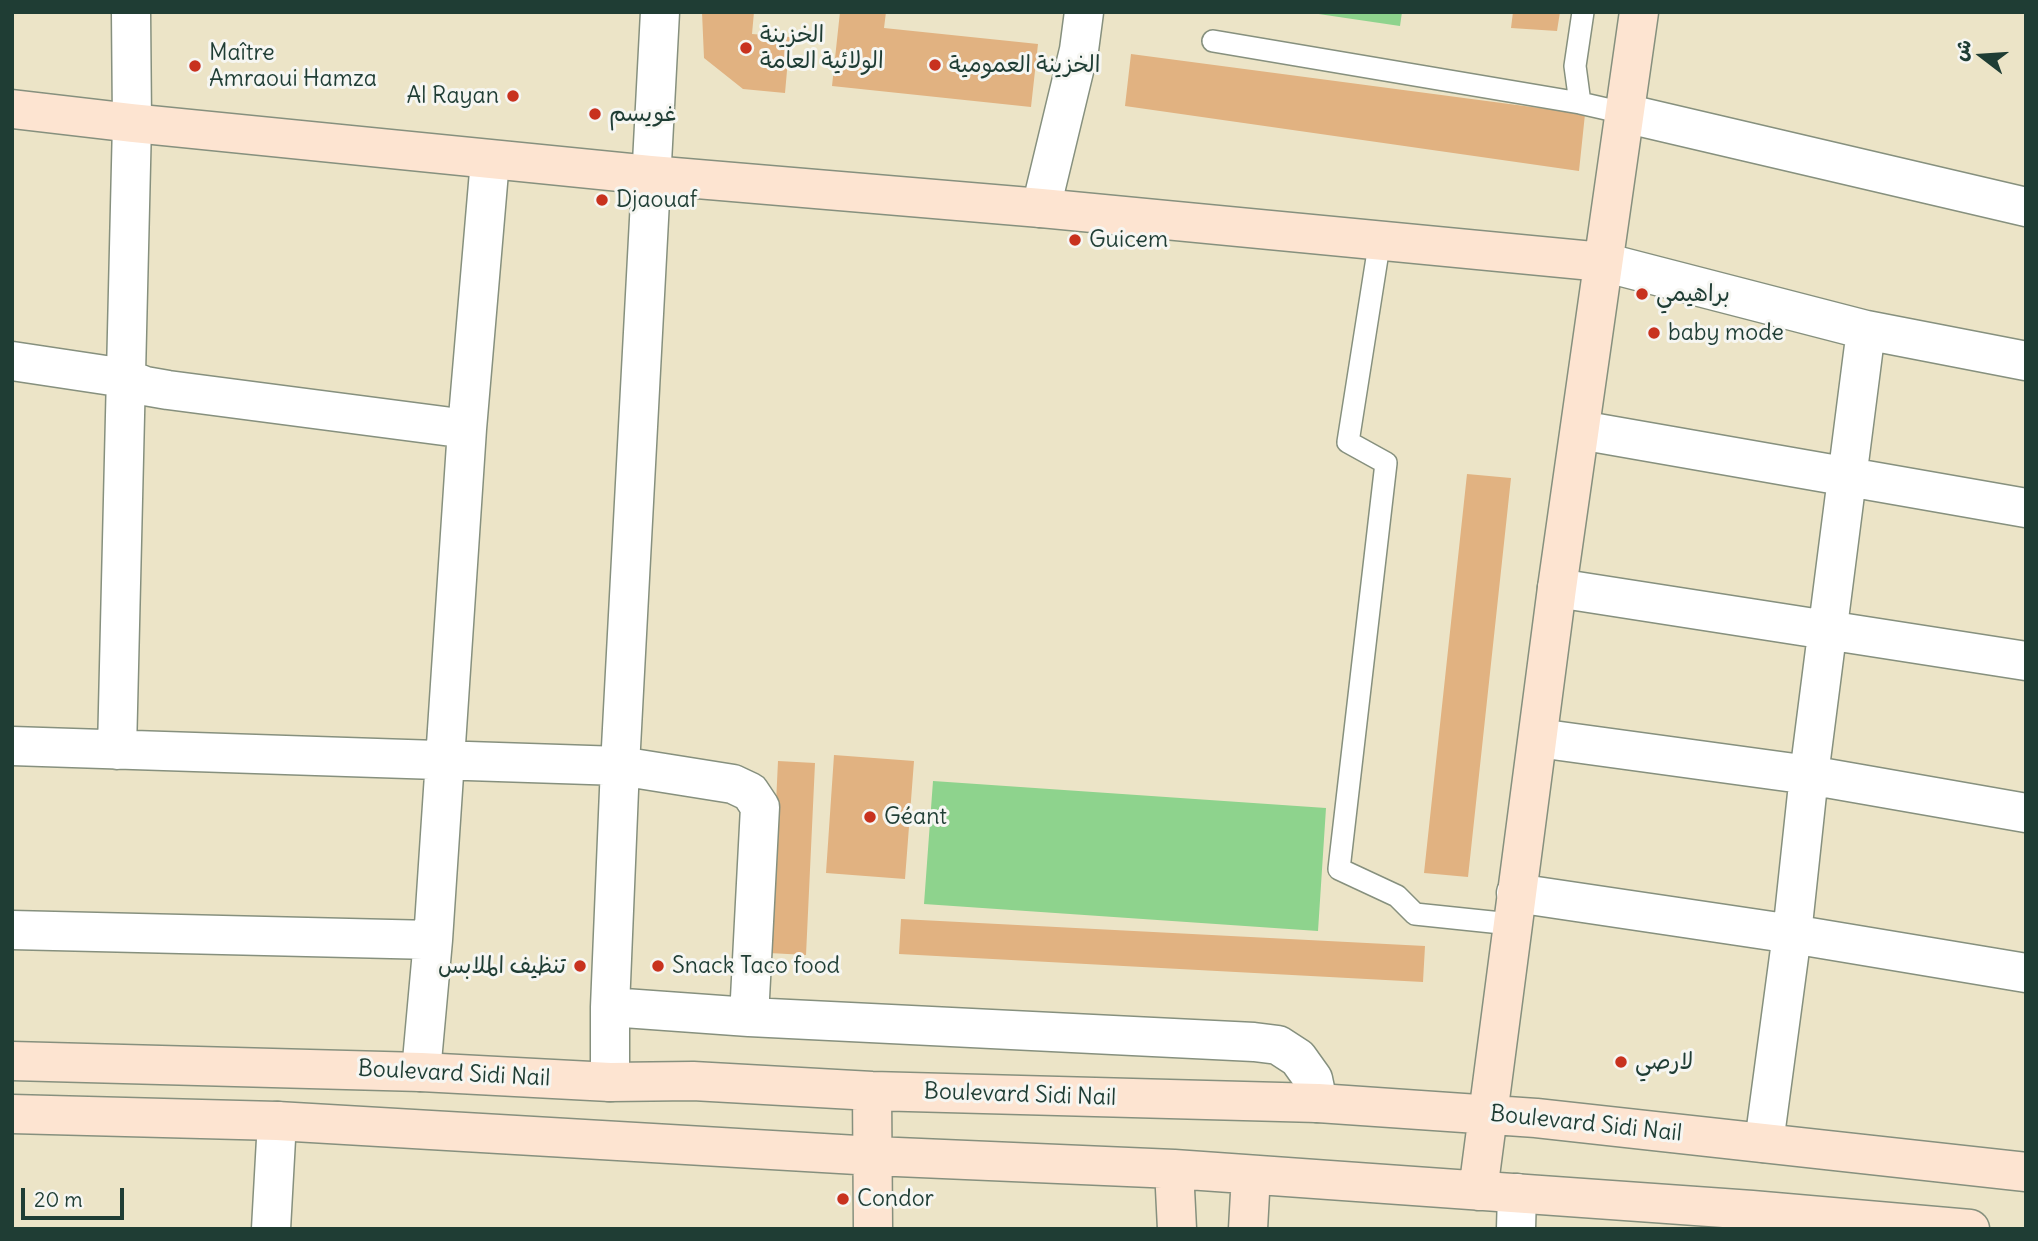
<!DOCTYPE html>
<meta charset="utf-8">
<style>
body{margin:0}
#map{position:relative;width:2038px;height:1241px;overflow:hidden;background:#ece4c7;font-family:Delius,"Playpen Sans Arabic",sans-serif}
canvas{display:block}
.frame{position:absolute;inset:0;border:14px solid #1f3d34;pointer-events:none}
.north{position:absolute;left:1947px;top:21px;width:70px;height:70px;-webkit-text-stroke:5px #f6f6f2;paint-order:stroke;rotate:287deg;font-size:19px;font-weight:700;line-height:28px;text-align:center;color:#1f3d34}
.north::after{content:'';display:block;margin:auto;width:24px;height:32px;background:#1f3d34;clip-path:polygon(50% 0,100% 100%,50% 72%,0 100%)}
.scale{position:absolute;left:21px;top:1188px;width:103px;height:32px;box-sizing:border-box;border:4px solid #1f3d34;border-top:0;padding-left:9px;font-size:21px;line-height:24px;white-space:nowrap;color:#1f3d34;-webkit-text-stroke:5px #f6f6f2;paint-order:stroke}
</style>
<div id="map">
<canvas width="2038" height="1241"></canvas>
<div class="frame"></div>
<div class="north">ش</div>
<div class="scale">20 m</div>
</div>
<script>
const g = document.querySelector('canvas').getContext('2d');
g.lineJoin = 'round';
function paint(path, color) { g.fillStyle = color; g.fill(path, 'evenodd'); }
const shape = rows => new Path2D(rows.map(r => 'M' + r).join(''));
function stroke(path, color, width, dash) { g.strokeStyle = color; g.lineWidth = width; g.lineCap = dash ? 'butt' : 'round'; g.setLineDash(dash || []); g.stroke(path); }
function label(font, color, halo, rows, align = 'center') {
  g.font = font + ' Delius,"Playpen Sans Arabic",sans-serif'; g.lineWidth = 6; g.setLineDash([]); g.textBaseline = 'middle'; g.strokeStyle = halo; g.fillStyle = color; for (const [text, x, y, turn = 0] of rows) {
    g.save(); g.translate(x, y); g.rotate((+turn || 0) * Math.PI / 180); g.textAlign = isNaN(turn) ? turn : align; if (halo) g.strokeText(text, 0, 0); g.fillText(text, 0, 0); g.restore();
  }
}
paint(shape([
 [1305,12,1402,12,1400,26],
 [933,781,1326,808,1318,931,924,904]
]), '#8ed38d');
paint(shape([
 [702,12,754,12,752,34,790,37,785,93,743,89,704,58],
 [840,12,886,12,884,28,1038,44,1031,107,832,86],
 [1513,12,1560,12,1557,31,1511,28],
 [1131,54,1585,114,1579,171,1125,106],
 [1467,474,1511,478,1468,877,1424,873],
 [834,755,914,761,905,879,826,873],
 [778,761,815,763,806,955,769,953],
 [901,919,1425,946,1423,982,899,954]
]), '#e1b281');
const lane = shape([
 [1583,12,1575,66,1580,103,1624,113],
 [1213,41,1580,103],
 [1380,239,1348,442,1386,463,1339,869,1397,896,1415,914,1511,924]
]);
const street = shape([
 [1624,113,2026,207],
 [1041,208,1079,50,1084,12],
 [1603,262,1866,330,2026,361],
 [12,361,125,378,145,386,168,390,467,429],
 [1580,430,2026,508],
 [1557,588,2026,661],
 [1538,738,1809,775,2026,813],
 [12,746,620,766,733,784,750,792,760,807,749,1017],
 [117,750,132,123,131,12],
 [1516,893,1792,934,2026,973],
 [12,930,433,940],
 [610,1007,749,1017,1254,1042,1278,1045,1298,1058,1313,1079,1318,1103],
 [421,1072,433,940,467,429,490,160],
 [610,1082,610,1007,620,766,660,12],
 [1764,1143,1792,934,1809,775,1866,330],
 [271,1229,277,1121],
 [1516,1229,1517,1193]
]);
const secondary = shape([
 [12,109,132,123,650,175,1041,208,1603,262],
 [12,1061,421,1072,610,1082,693,1081,872,1091,1318,1103,1536,1118,2026,1172],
 [872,1091,873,1229],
 [12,1114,277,1121,874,1156,1174,1169,1752,1210,1970,1229],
 [1174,1169,1177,1229],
 [1478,1191,1557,588,1639,12],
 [1248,1229,1251,1175]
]);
stroke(lane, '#86907e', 24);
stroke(street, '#86907e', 41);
stroke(secondary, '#86907e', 41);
stroke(lane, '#fff', 21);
stroke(street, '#fff', 38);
stroke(secondary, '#fde4d1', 38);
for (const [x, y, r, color] of [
 [746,48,7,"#c8321e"],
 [935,65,7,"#c8321e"],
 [195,66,7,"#c8321e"],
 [513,96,7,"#c8321e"],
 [595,114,7,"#c8321e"],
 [602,200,7,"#c8321e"],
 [1075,240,7,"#c8321e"],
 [1642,294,7,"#c8321e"],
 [1654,333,7,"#c8321e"],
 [870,817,7,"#c8321e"],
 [580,966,7,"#c8321e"],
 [658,966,7,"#c8321e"],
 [1621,1062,7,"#c8321e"],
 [843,1199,7,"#c8321e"]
]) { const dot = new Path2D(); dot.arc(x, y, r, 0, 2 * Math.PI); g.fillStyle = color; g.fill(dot); stroke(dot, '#f6f6f2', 2.5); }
label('23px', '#1f3d34', '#f6f6f2', [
 ["الخزينة",760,35],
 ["الولائية العامة",760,61],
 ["Maître",209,53],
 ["Amraoui Hamza",209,79],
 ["الخزينة العمومية",949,65],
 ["Al Rayan",499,96,"right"],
 ["غويسم",609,114],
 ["Djaouaf",616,200],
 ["Guicem",1089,240],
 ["براهيمي",1656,294],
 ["baby mode",1668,333],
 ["Géant",884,817],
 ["تنظيف الملابس",566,966,"right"],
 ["Snack Taco food",672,966],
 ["لارصي",1635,1062],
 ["Condor",857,1199]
], 'left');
label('23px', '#1f3d34', '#f6f6f2', [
 ["Boulevard Sidi Nail",454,1074,3],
 ["Boulevard Sidi Nail",1020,1095,2],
 ["Boulevard Sidi Nail",1586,1124,6]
]);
</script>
